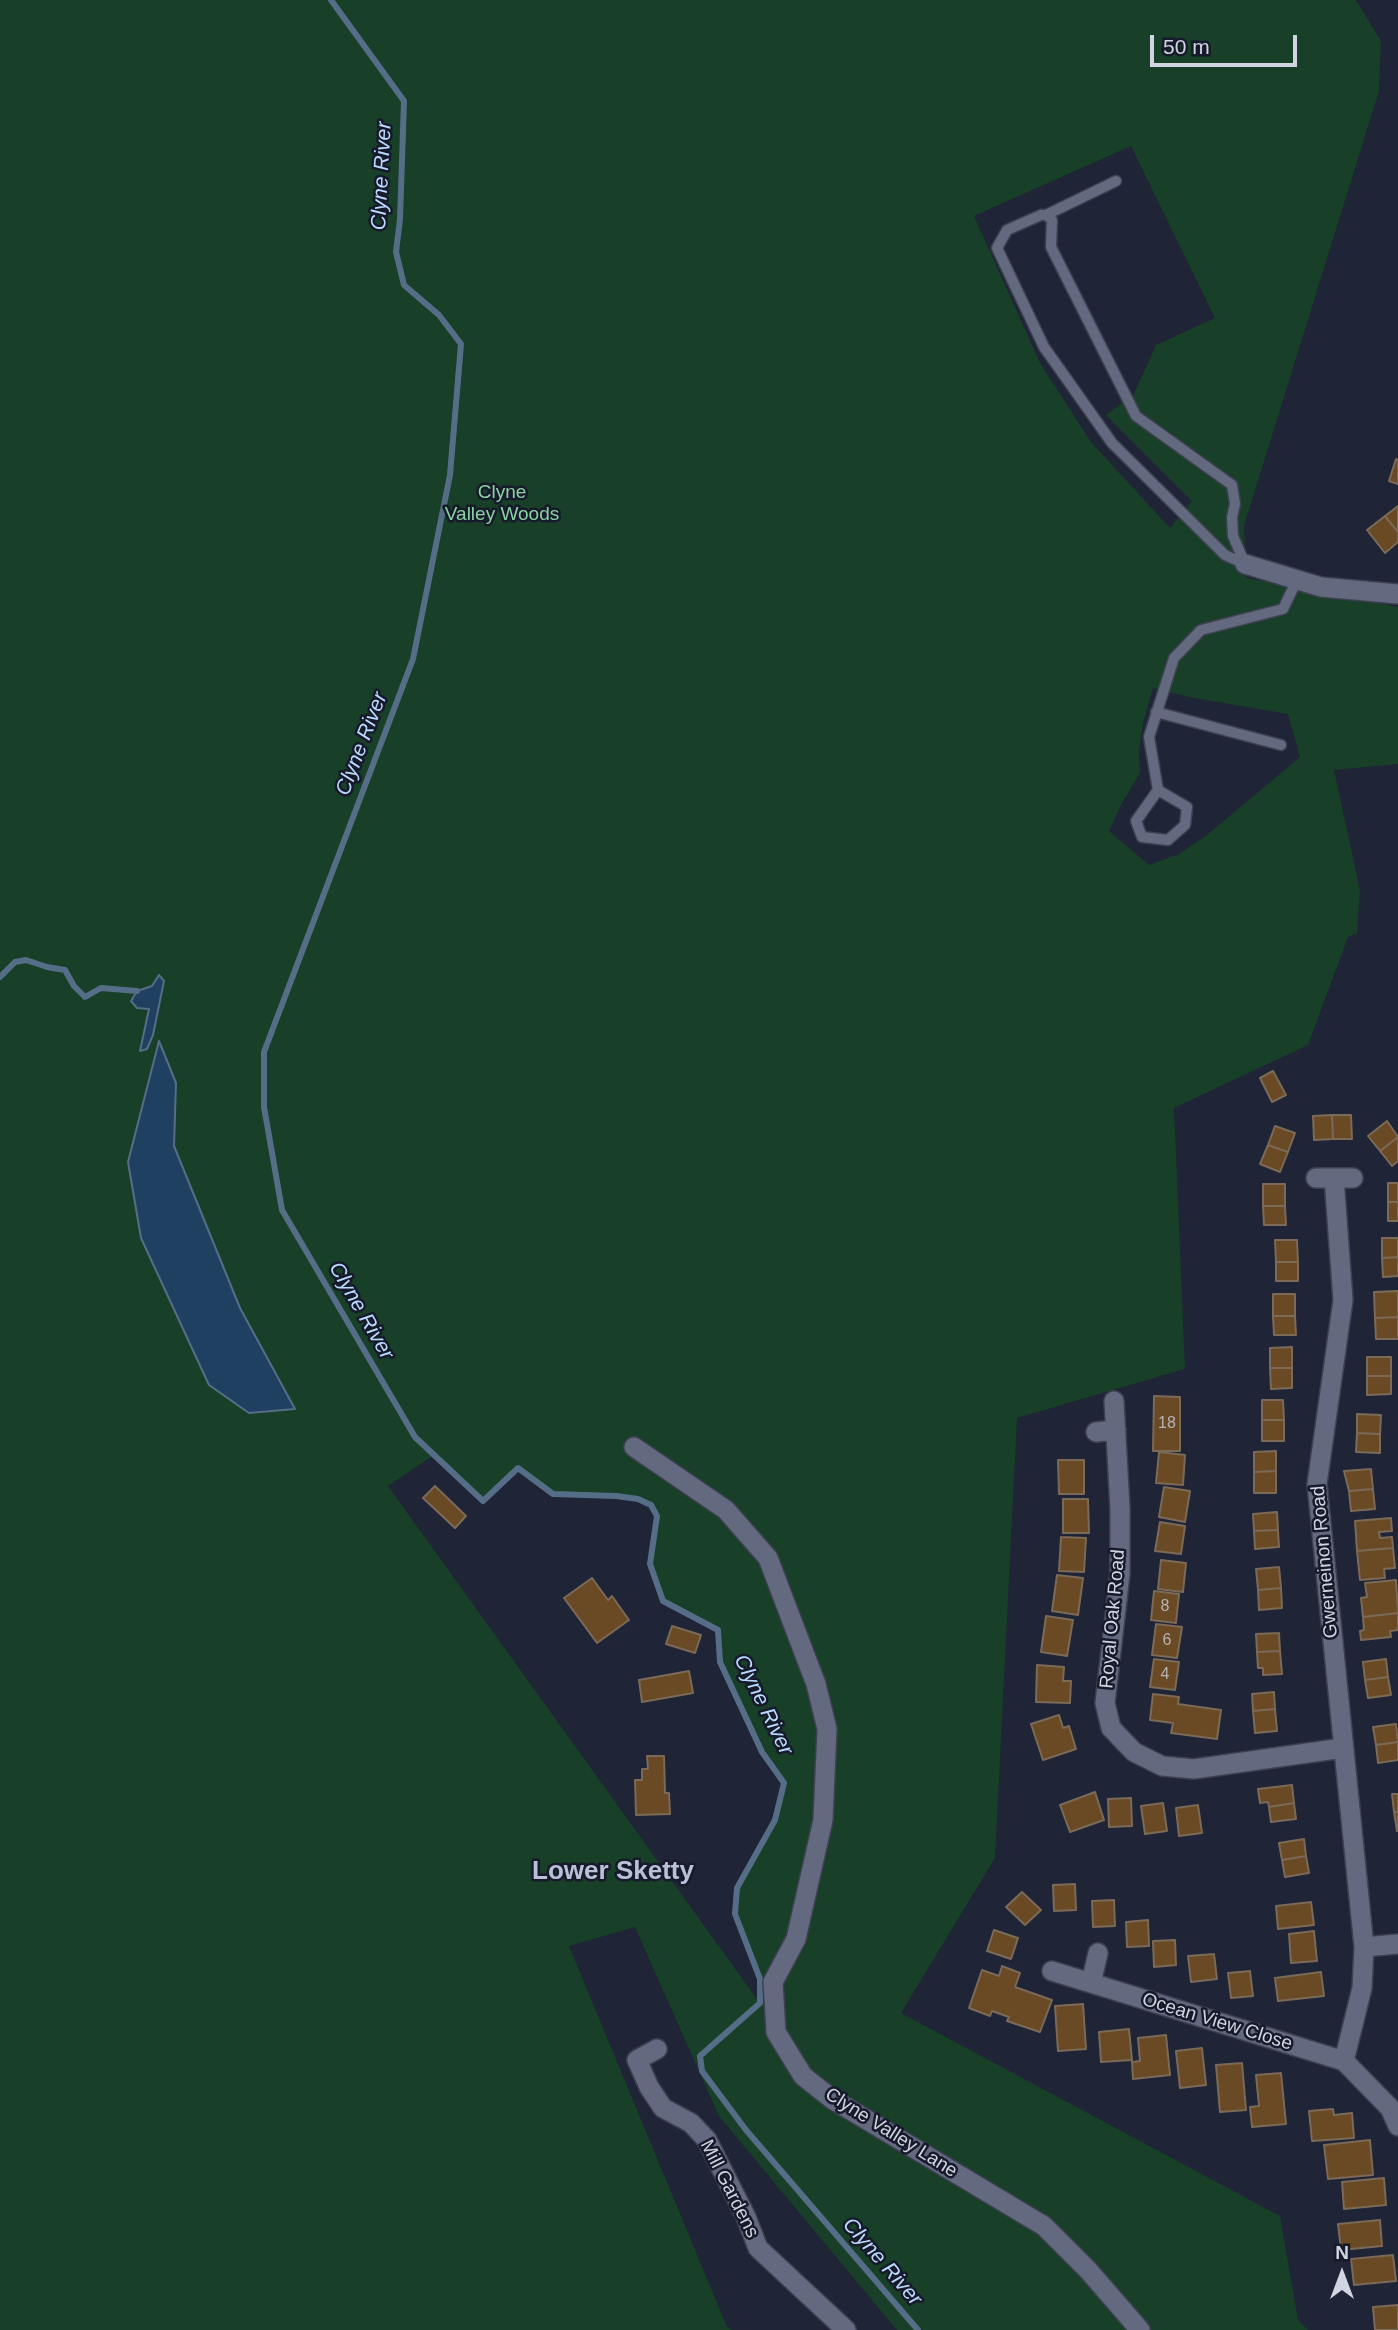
<!DOCTYPE html>
<style>
body{margin:0}
#map{position:relative;width:1398px;height:2330px;overflow:hidden;background:#1f2436;font-family:Arial,sans-serif}
canvas{display:block}
.north{position:absolute;left:1307px;top:2239px;width:70px;height:70px;-webkit-text-stroke:5px #161a2b;paint-order:stroke;rotate:0deg;font-size:19px;font-weight:700;line-height:28px;text-align:center;color:#d1d5e1}
.north::after{content:'';display:block;margin:auto;width:24px;height:32px;background:#d1d5e1;clip-path:polygon(50% 0,100% 100%,50% 72%,0 100%)}
.scale{position:absolute;left:1150px;top:35px;width:147px;height:32px;box-sizing:border-box;border:4px solid #d1d5e1;border-top:0;padding-left:9px;font-size:21px;line-height:24px;white-space:nowrap;color:#d1d5e1;-webkit-text-stroke:5px #161a2b;paint-order:stroke}
</style>
<div id="map">
<canvas width="1398" height="2330"></canvas>
<div class="north">N</div>
<div class="scale">50 m</div>
</div>
<script>
const g = document.querySelector('canvas').getContext('2d');
g.lineJoin = 'round';
function paint(path, color) { g.fillStyle = color; g.fill(path, 'evenodd'); }
const shape = rows => new Path2D(rows.map(r => 'M' + r).join(''));
function stroke(path, color, width, dash) { g.strokeStyle = color; g.lineWidth = width; g.lineCap = dash ? 'butt' : 'round'; g.setLineDash(dash || []); g.stroke(path); }
function label(font, color, halo, rows, align = 'center') {
  g.font = font + ' Arial,sans-serif'; g.lineWidth = 5; g.setLineDash([]); g.textBaseline = 'middle'; g.strokeStyle = halo; g.fillStyle = color; for (const [text, x, y, turn = 0] of rows) {
    g.save(); g.translate(x, y); g.rotate((+turn || 0) * Math.PI / 180); g.textAlign = isNaN(turn) ? turn : align; if (halo) g.strokeText(text, 0, 0); g.fillText(text, 0, 0); g.restore();
  }
}
paint(shape([
 [0,0,1356,0,1381,41,1379,91,1244,526,1246,578,1398,607,1398,764,1334,770,1360,890,1357,933,1348,937,1308,1045,1174,1108,1185,1369,1017,1418,995,1858,901,2013,1280,2216,1298,2320,1308,2330,897,2330,719,2116,635,1927,569,1946,727,2327,732,2330,0,2330],
 [1131,146,1215,318,1156,345,1134,394,1106,415,1192,501,1170,528,1091,442,1040,363,974,216],
 [1153,688,1189,697,1288,714,1300,757,1207,835,1179,854,1149,865,1109,831,1121,805,1140,773,1139,752,1143,723],
 [434,1455,483,1501,518,1468,553,1494,616,1496,638,1499,651,1505,657,1516,650,1564,663,1601,718,1630,720,1662,762,1752,784,1783,775,1820,737,1888,735,1914,759,1979,759,2002,388,1486]
]), '#183f27');
const water = shape([
 [159,975,164,981,153,1035,147,1049,140,1051,149,1009,137,1008,131,1001,137,991,152,986,159,975],
 [159,1041,176,1083,174,1146,240,1308,295,1409,249,1413,209,1385,141,1238,128,1162,159,1041]
]);
paint(water, '#204061');
stroke(water, '#556d87', 2);
stroke(shape([
 [331,0,404,101,400,219,396,252,404,285,439,315,461,344,450,475,413,659,264,1052,264,1107,282,1210,415,1437,483,1501,518,1468,553,1494,616,1496,638,1499,651,1505,657,1516,650,1564,663,1601,718,1630,720,1662,762,1752,784,1783,775,1820,737,1888,735,1914,760,1979,760,2003,700,2056,702,2071,746,2130,918,2330],
 [0,977,15,962,26,960,47,967,65,970,74,986,85,997,101,988,137,991]
]), '#556d87', 6);
const building = shape([
 [1396,459,1398,460,1398,484,1389,481,1396,459],
 [1398,506,1398,532,1385,516,1398,506],
 [1385,516,1398,532,1398,542,1385,553,1367,530,1385,516],
 [1273,1071,1286,1095,1272,1102,1260,1078,1273,1071],
 [1332,1115,1333,1139,1314,1140,1313,1116,1332,1115],
 [1332,1115,1351,1115,1352,1139,1333,1139,1332,1115],
 [1387,1121,1398,1137,1380,1151,1368,1136,1387,1121],
 [1275,1126,1295,1133,1288,1152,1268,1145,1275,1126],
 [1398,1137,1398,1161,1392,1166,1380,1151,1398,1137],
 [1268,1145,1288,1152,1280,1172,1260,1164,1268,1145],
 [1388,1183,1398,1183,1398,1202,1388,1202,1388,1183],
 [1263,1184,1285,1184,1285,1206,1263,1206,1263,1184],
 [1388,1202,1398,1202,1398,1221,1388,1221,1388,1202],
 [1263,1206,1285,1206,1286,1225,1264,1225,1263,1206],
 [1382,1238,1398,1238,1398,1257,1382,1258,1382,1238],
 [1275,1240,1297,1240,1298,1262,1276,1262,1275,1240],
 [1398,1257,1398,1276,1383,1277,1382,1258,1398,1257],
 [1276,1262,1298,1262,1298,1281,1276,1281,1276,1262],
 [1398,1291,1398,1317,1375,1318,1374,1292,1398,1291],
 [1273,1294,1295,1294,1295,1316,1273,1316,1273,1294],
 [1273,1316,1295,1316,1296,1335,1274,1335,1273,1316],
 [1398,1317,1398,1339,1376,1339,1375,1318,1398,1317],
 [1292,1347,1292,1368,1270,1368,1270,1348,1292,1347],
 [1367,1357,1391,1357,1391,1376,1367,1376,1367,1357],
 [1270,1368,1292,1368,1292,1388,1271,1389,1270,1368],
 [1367,1376,1391,1376,1391,1394,1367,1395,1367,1376],
 [1154,1396,1180,1397,1180,1451,1153,1451,1154,1396],
 [1262,1400,1283,1400,1284,1420,1262,1420,1262,1400],
 [1357,1414,1381,1415,1380,1434,1357,1433,1357,1414],
 [1262,1420,1284,1420,1284,1441,1262,1441,1262,1420],
 [1357,1433,1380,1434,1380,1453,1356,1452,1357,1433],
 [1276,1451,1276,1471,1254,1472,1254,1452,1276,1451],
 [1159,1452,1185,1455,1183,1485,1156,1483,1159,1452],
 [1058,1460,1084,1460,1084,1494,1059,1494,1058,1460],
 [1371,1469,1373,1489,1349,1491,1344,1471,1371,1469],
 [1276,1471,1276,1493,1254,1493,1254,1472,1276,1471],
 [435,1486,466,1516,455,1528,423,1498,435,1486],
 [1164,1487,1190,1491,1185,1522,1159,1517,1164,1487],
 [1373,1489,1375,1509,1351,1511,1349,1491,1373,1489],
 [1063,1499,1088,1499,1089,1533,1063,1533,1063,1499],
 [1277,1512,1278,1530,1254,1531,1253,1514,1277,1512],
 [1391,1518,1392,1531,1379,1532,1380,1538,1392,1537,1393,1548,1357,1551,1355,1521,1391,1518],
 [1160,1522,1185,1526,1181,1554,1155,1551,1160,1522],
 [1278,1530,1279,1547,1255,1549,1254,1531,1278,1530],
 [1061,1537,1086,1538,1084,1572,1059,1571,1061,1537],
 [1393,1548,1395,1568,1384,1569,1385,1578,1360,1580,1357,1551,1393,1548],
 [1161,1560,1186,1563,1183,1592,1158,1589,1161,1560],
 [1279,1567,1281,1588,1258,1590,1256,1569,1279,1567],
 [1057,1575,1083,1578,1078,1615,1052,1611,1057,1575],
 [592,1578,608,1600,612,1596,629,1620,597,1643,564,1598,592,1578],
 [1396,1580,1398,1613,1363,1617,1361,1598,1367,1597,1365,1583,1396,1580],
 [1281,1588,1282,1608,1259,1610,1258,1590,1281,1588],
 [1154,1591,1179,1594,1176,1623,1151,1620,1154,1591],
 [1398,1613,1398,1630,1390,1631,1391,1637,1361,1640,1360,1631,1364,1630,1363,1617,1398,1613],
 [1046,1616,1073,1620,1067,1656,1041,1652,1046,1616],
 [1156,1624,1182,1627,1177,1658,1152,1655,1156,1624],
 [672,1626,701,1635,695,1653,666,1644,672,1626],
 [1279,1633,1280,1651,1257,1652,1256,1634,1279,1633],
 [1280,1651,1282,1674,1263,1675,1263,1668,1258,1668,1257,1652,1280,1651],
 [1154,1659,1179,1662,1175,1690,1150,1687,1154,1659],
 [1386,1659,1388,1677,1365,1680,1363,1662,1386,1659],
 [1037,1665,1064,1667,1063,1681,1071,1681,1070,1703,1036,1702,1037,1665],
 [689,1671,693,1693,642,1702,639,1680,689,1671],
 [1388,1677,1391,1695,1368,1698,1365,1680,1388,1677],
 [1274,1692,1275,1709,1253,1711,1252,1694,1274,1692],
 [1153,1694,1179,1697,1178,1704,1221,1710,1217,1739,1171,1733,1173,1723,1150,1720,1153,1694],
 [1275,1709,1277,1731,1255,1733,1253,1711,1275,1709],
 [1059,1715,1063,1728,1069,1726,1076,1749,1043,1760,1031,1724,1059,1715],
 [1396,1724,1398,1742,1376,1745,1373,1727,1396,1724],
 [1398,1742,1398,1760,1378,1763,1376,1745,1398,1742],
 [647,1756,664,1756,665,1793,669,1793,670,1814,636,1815,635,1780,642,1780,642,1769,648,1769,647,1756],
 [1292,1785,1294,1803,1269,1807,1268,1802,1260,1803,1258,1789,1292,1785],
 [1095,1792,1104,1820,1070,1832,1060,1805,1095,1792],
 [1392,1794,1398,1794,1398,1812,1394,1812,1392,1794],
 [1131,1798,1132,1826,1109,1827,1108,1799,1131,1798],
 [1163,1803,1167,1831,1145,1834,1141,1806,1163,1803],
 [1294,1803,1296,1819,1271,1822,1269,1807,1294,1803],
 [1198,1805,1202,1833,1179,1836,1176,1808,1198,1805],
 [1394,1812,1398,1812,1398,1831,1397,1831,1394,1812],
 [1304,1839,1306,1856,1282,1860,1279,1843,1304,1839],
 [1306,1856,1309,1873,1285,1877,1282,1860,1306,1856],
 [1075,1884,1076,1910,1054,1911,1053,1885,1075,1884],
 [1022,1892,1041,1910,1025,1925,1006,1907,1022,1892],
 [1114,1900,1115,1926,1093,1927,1092,1901,1114,1900],
 [1311,1902,1314,1925,1278,1929,1276,1906,1311,1902],
 [1148,1920,1149,1946,1127,1947,1126,1922,1148,1920],
 [994,1930,1018,1938,1011,1959,987,1951,994,1930],
 [1314,1931,1317,1961,1291,1963,1289,1934,1314,1931],
 [1175,1940,1176,1965,1154,1967,1153,1941,1175,1940],
 [1214,1954,1217,1979,1191,1982,1188,1956,1214,1954],
 [1002,1966,1020,1973,1015,1987,1052,2000,1040,2032,1007,2021,1009,2017,992,2011,990,2016,969,2008,982,1970,999,1976,1002,1966],
 [1250,1971,1253,1996,1231,1998,1228,1973,1250,1971],
 [1321,1972,1324,1996,1278,2001,1275,1978,1321,1972],
 [1083,2004,1086,2049,1058,2051,1055,2006,1083,2004],
 [1129,2029,1132,2060,1101,2062,1099,2032,1129,2029],
 [1166,2035,1170,2075,1133,2079,1132,2062,1140,2061,1138,2038,1166,2035],
 [1202,2048,1206,2085,1180,2088,1176,2051,1202,2048],
 [1242,2063,1246,2110,1220,2112,1216,2065,1242,2063],
 [1281,2073,1286,2124,1252,2127,1250,2107,1259,2106,1256,2075,1281,2073],
 [1333,2109,1334,2115,1352,2113,1354,2138,1312,2141,1309,2111,1333,2109],
 [1370,2140,1373,2175,1328,2179,1324,2145,1370,2140],
 [1384,2178,1386,2205,1344,2209,1342,2182,1384,2178],
 [1380,2220,1382,2246,1341,2250,1338,2224,1380,2220],
 [1393,2255,1396,2281,1354,2285,1351,2259,1393,2255],
 [1398,2305,1398,2330,1375,2330,1373,2307,1398,2305]
]);
paint(building, '#694a24');
stroke(building, '#7b6a57', 2);
const service = shape([
 [1041,215,1046,215,1052,220,1051,247,1136,416,1232,485,1235,504,1232,517,1233,536,1245,564,1225,555,1112,443,1044,347,997,248,1007,230,1041,215],
 [1046,215,1116,181],
 [1156,712,1281,745],
 [1158,790,1136,821,1142,837,1168,840,1185,825,1187,807,1158,790,1149,737,1174,658,1201,630,1283,609,1297,580]
]);
const minor = shape([
 [1245,564,1321,587,1398,594],
 [1316,1178,1353,1178],
 [1334,1178,1343,1300,1317,1484,1364,1947,1362,1988,1344,2061,1390,2108,1398,2126],
 [1114,1401,1120,1508,1120,1574,1105,1703,1111,1728,1134,1752,1162,1766,1194,1769,1343,1748],
 [1096,1432,1116,1430],
 [634,1447,726,1510,768,1558,816,1684,827,1729,823,1820,796,1939,773,1982,776,2032,803,2076,832,2099,1044,2226,1088,2270,1140,2330],
 [1364,1947,1398,1944],
 [1052,1971,1344,2061],
 [1091,1983,1098,1953],
 [657,2049,637,2060,649,2087,663,2108,691,2123,707,2140,746,2217,758,2248,846,2330]
]);
stroke(service, '#3d4050', 13);
stroke(minor, '#3d4050', 22);
stroke(service, '#63697f', 10);
stroke(minor, '#63697f', 19);
label('16px', '#b7b2b2', null, [
 ["18",1167,1424],
 ["8",1165,1607],
 ["6",1167,1641],
 ["4",1165,1675]
]);
label('19px', '#8ad2a2', '#161a2b', [
 ["Clyne",502,493],
 ["Valley Woods",502,515]
]);
label('19px', '#d1d5e1', '#161a2b', [
 ["Gwerneinon Road",1325,1562,-95],
 ["Royal Oak Road",1113,1619,-85],
 ["Ocean View Close",1217,2022,17],
 ["Clyne Valley Lane",891,2133,32],
 ["Mill Gardens",729,2189,63]
]);
label('italic 21px', '#bbdbfe', '#161a2b', [
 ["Clyne River",382,176,-87],
 ["Clyne River",362,744,-69],
 ["Clyne River",361,1311,60],
 ["Clyne River",763,1705,64],
 ["Clyne River",882,2262,49]
]);
label('bold 26px', '#b9c0d8', '#161a2b', [
 ["Lower Sketty",613,1872]
]);
</script>
